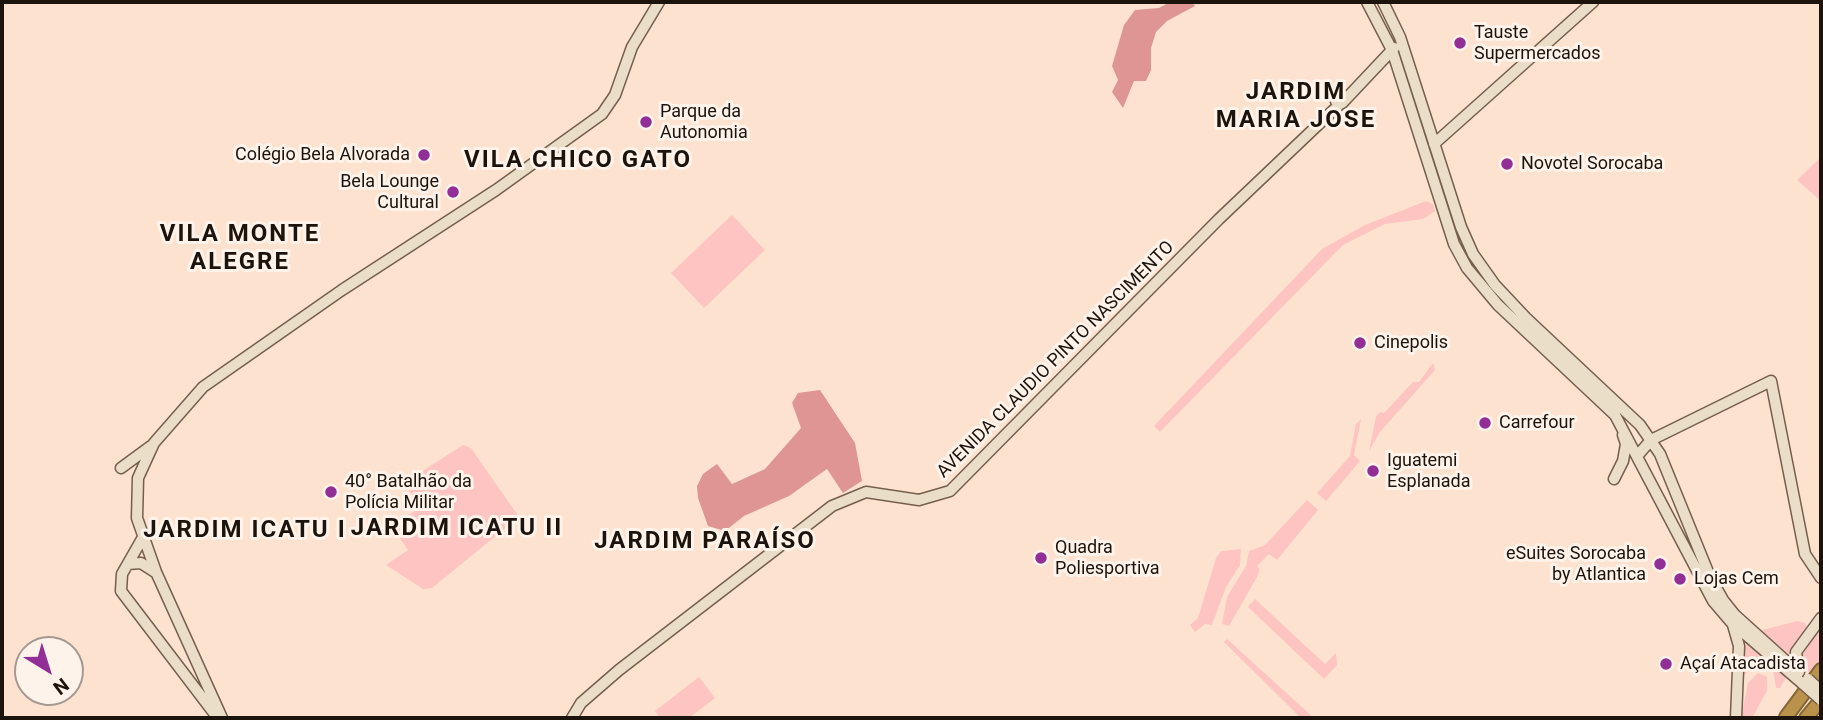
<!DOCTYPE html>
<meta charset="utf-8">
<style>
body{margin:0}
#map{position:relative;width:1823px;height:720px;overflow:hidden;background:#fde3cf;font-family:Roboto,sans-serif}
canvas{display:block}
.frame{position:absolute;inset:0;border:4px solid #1c130c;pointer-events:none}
.north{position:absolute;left:14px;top:636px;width:70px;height:70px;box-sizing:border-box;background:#fef3eb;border:2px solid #a49992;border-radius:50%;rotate:142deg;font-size:19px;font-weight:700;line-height:28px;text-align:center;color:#1c130c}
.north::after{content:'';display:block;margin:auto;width:24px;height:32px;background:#912f96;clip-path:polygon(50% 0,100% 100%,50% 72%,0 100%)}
</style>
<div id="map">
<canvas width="1823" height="720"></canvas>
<div class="frame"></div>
<div class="north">N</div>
</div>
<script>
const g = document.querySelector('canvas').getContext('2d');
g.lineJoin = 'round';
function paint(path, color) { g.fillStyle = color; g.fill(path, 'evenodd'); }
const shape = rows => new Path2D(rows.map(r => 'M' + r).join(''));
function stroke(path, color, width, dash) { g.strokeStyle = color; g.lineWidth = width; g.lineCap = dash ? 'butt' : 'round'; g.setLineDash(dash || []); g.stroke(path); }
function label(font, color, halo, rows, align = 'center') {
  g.font = font + ' Roboto,sans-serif'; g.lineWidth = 6; g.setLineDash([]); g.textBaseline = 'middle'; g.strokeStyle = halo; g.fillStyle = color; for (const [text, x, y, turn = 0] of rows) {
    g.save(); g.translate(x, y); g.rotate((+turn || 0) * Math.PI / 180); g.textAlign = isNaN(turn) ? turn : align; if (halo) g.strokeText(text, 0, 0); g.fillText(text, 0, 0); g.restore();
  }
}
paint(shape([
 [1821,157,1821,201,1797,180],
 [1426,201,1433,204,1435,211,1423,219,1385,224,1343,245,1160,432,1154,426,1322,249,1365,225],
 [732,215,765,250,704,308,671,273],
 [1433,363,1435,370,1380,432,1369,451,1376,417,1380,412,1384,413,1413,382,1419,382],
 [1361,419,1354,455,1360,461,1326,501,1317,493,1350,456,1356,424],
 [463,445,471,448,519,517,432,588,423,589,386,565,408,550,392,527,420,507,404,483],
 [1307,500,1318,510,1277,560,1269,554,1257,566,1260,569,1257,577,1229,626,1222,624,1227,597,1246,566,1249,551,1265,545],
 [1241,549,1240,565,1226,587,1212,625,1205,624,1195,632,1190,625,1198,618,1216,558,1221,551],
 [1255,599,1325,664,1336,653,1337,665,1324,679,1248,607],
 [1797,621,1805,623,1807,629,1795,643,1790,657,1759,631],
 [1821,627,1821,664,1813,676,1804,667,1803,654],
 [1227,639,1314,718,1301,718,1224,642],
 [1746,641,1787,676,1780,688,1776,688,1773,670,1762,663,1754,664,1742,678],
 [1758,673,1767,677,1767,691,1752,718,1741,718,1748,683],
 [699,677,715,698,689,718,660,718,655,711]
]), '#fdc4c1');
paint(shape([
 [1170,2,1192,2,1195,6,1167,21,1156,32,1151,48,1151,70,1146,81,1134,81,1123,108,1112,92,1118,80,1112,66,1124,25,1135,10,1159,8],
 [820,390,855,443,862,481,843,493,827,469,789,496,744,516,725,531,708,526,698,498,697,486,703,474,717,464,732,484,765,469,801,428,792,403,798,393]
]), '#df9591');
const secondary = shape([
 [1367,2,1392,50,1454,244,1467,268,1498,305,1615,415,1713,601,1731,622,1803,684],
 [1383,2,1400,37,1461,227,1473,254,1495,285,1526,318,1640,425,1660,454,1710,577,1723,600,1735,615,1786,661],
 '1335.5 99a4.5 4.5 0 1 1 9 0a4.5 4.5 0 1 1-9 0Z',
 [1345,100,1394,48],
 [1434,144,1593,2],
 [1638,455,1651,440,1771,381,1805,554,1821,578],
 [121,468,151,446],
 [1614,479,1623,461,1626,444,1623,435],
 [142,539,122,574,121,591,217,717],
 [128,564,141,563,155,572],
 [1733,625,1739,646,1736,718],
 [1799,672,1796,652,1821,618],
 [222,718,156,572,137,518,138,478,154,443,203,387,342,290,496,190,602,114,615,95,632,47,659,2],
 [572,718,581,703,619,670,832,506,866,492,919,500,950,491,1219,219,1340,104]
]);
const highway = shape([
 [1786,717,1821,670],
 [1806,718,1821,700]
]);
stroke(secondary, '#745f4d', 13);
stroke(highway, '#836636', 16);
stroke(secondary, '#ebdec9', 10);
stroke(highway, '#bb924c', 12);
const secondaryBridge = shape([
 [1808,679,1821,691],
 [1803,684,1821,700]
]);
stroke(secondaryBridge, '#745f4d', 13, []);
stroke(secondaryBridge, '#ebdec9', 10);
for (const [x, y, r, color] of [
 [1460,43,7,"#912f96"],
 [646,122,7,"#912f96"],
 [424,155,7,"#912f96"],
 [1507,164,7,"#912f96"],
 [453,192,7,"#912f96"],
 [1360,343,7,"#912f96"],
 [1485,423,7,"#912f96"],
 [1373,471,7,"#912f96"],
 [331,492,7,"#912f96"],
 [1041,558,7,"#912f96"],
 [1660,564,7,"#912f96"],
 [1680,579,7,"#912f96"],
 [1666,664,7,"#912f96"]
]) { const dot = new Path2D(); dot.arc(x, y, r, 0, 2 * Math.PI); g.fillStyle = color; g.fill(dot); stroke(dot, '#fef3eb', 2.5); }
label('18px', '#1c130c', '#fef3eb', [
 ["Tauste",1474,33],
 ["Supermercados",1474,54],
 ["Parque da",660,112],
 ["Autonomia",660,133],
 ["Colégio Bela Alvorada",410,155,"right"],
 ["Novotel Sorocaba",1521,164],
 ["Bela Lounge",439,182,"right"],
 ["Cultural",439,203,"right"],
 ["Cinepolis",1374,343],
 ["Carrefour",1499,423],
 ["Iguatemi",1387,461],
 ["Esplanada",1387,482],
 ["40° Batalhão da",345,482],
 ["Polícia Militar",345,503],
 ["Quadra",1055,548],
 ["Poliesportiva",1055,569],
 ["eSuites Sorocaba",1646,554,"right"],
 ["by Atlantica",1646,575,"right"],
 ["Lojas Cem",1694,579],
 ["Açaí Atacadista",1680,664]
], 'left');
label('18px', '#1c130c', '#fef3eb', [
 ["AVENIDA CLAUDIO PINTO NASCIMENTO",1056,360,-45]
]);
g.letterSpacing = '2px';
label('bold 24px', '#1c130c', '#fef3eb', [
 ["JARDIM",1296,93],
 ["MARIA JOSE",1296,121],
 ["VILA CHICO GATO",578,161],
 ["VILA MONTE",240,235],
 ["ALEGRE",240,263],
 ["JARDIM ICATU II",457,529],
 ["JARDIM ICATU I",245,531],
 ["JARDIM PARAÍSO",705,542]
]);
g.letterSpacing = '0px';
</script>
